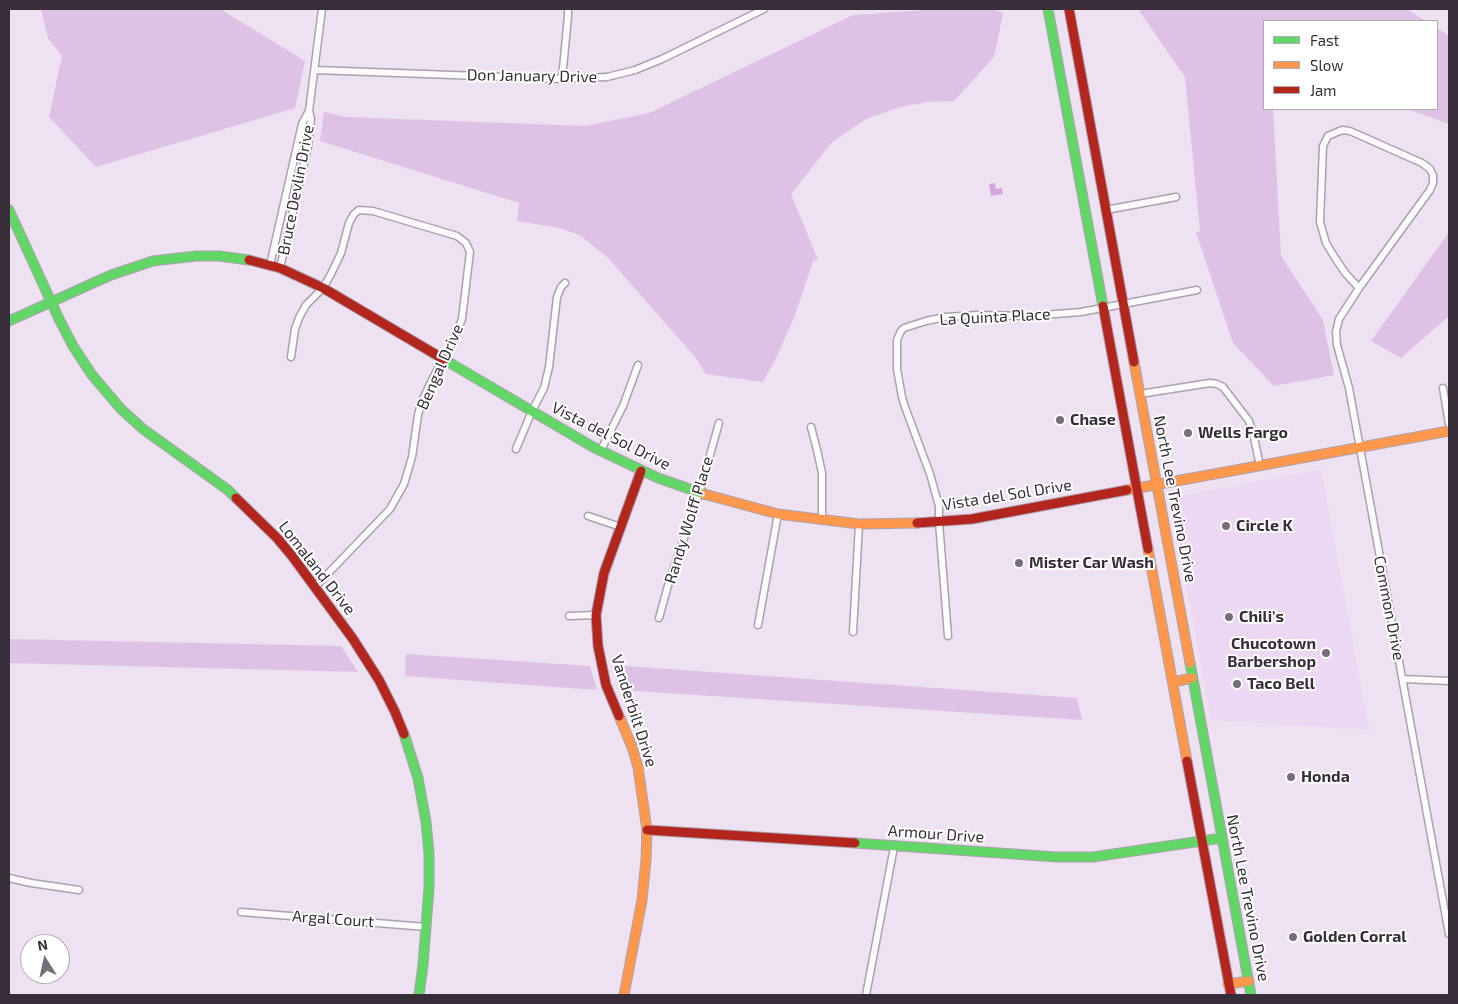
<!DOCTYPE html>
<style>
body{margin:0}
#map{position:relative;width:1458px;height:1004px;overflow:hidden;background:#eee1f2;font-family:"Exo 2",sans-serif}
canvas{display:block}
.frame{position:absolute;inset:0;border:10px solid #372e39;pointer-events:none}
.legend{position:absolute;left:1263px;top:20px;width:175px;height:90px;box-sizing:border-box;background:#fff;border:1px solid #afabb0;margin:0;padding:6px 9px;list-style:none;font-size:15px;color:#372e39}
.legend li{display:flex;align-items:center;gap:10px;height:25px}
.legend b{width:25px;border:1px solid #afabb0}
.north{position:absolute;left:20px;top:934px;width:50px;height:50px;box-sizing:border-box;background:#fff;border:1px solid #afabb0;border-radius:50%;rotate:350deg;font-size:14px;font-weight:700;line-height:20px;text-align:center;color:#372e39}
.north::after{content:'';display:block;margin:auto;width:18px;height:22px;background:#776d7a;clip-path:polygon(50% 0,100% 100%,50% 72%,0 100%)}
</style>
<div id="map">
<canvas width="1458" height="1004"></canvas>
<div class="frame"></div>
<ul class="legend">
<li><b style="height:6px;background:#63d668"></b>Fast</li>
<li><b style="height:6px;background:#ff974d"></b>Slow</li>
<li><b style="height:6px;background:#b3261e"></b>Jam</li>
</ul>
<div class="north">N</div>
</div>
<script>
const g = document.querySelector('canvas').getContext('2d');
g.lineJoin = 'round';
function paint(path, color) { g.fillStyle = color; g.fill(path, 'evenodd'); }
const shape = rows => new Path2D(rows.map(r => 'M' + r).join(''));
function stroke(path, color, width, dash) { g.strokeStyle = color; g.lineWidth = width; g.lineCap = dash ? 'butt' : 'round'; g.setLineDash(dash || []); g.stroke(path); }
function label(font, color, halo, rows, align = 'center') {
  g.font = font + ' "Exo 2",sans-serif'; g.lineWidth = 4; g.setLineDash([]); g.textBaseline = 'middle'; g.strokeStyle = halo; g.fillStyle = color; for (const [text, x, y, turn = 0] of rows) {
    g.save(); g.translate(x, y); g.rotate((+turn || 0) * Math.PI / 180); g.textAlign = isNaN(turn) ? turn : align; if (halo) g.strokeText(text, 0, 0); g.fillText(text, 0, 0); g.restore();
  }
}
paint(shape([
 [1321,469,1369,730,1211,720,1171,501,1174,497]
]), '#edd8f3');
paint(shape([
 [41,9,220,9,305,61,295,108,96,167,49,117,62,56,48,38],
 [927,9,992,9,1003,13,994,57,954,101,926,102,900,107,866,119,832,142,791,194,818,260,813,261,795,315,778,354,763,382,706,374,695,357,608,258,581,236,560,228,517,221,519,203,320,141,324,112,346,117,585,126,649,113,853,15,927,10],
 [1138,9,1406,9,1426,21,1264,21,1264,109,1273,109,1281,256,1323,320,1334,375,1274,386,1233,343,1196,232,1200,231,1185,77],
 [1437,28,1449,36,1449,124,1407,109,1437,109],
 [1449,232,1449,316,1401,358,1371,341],
 [9,639,341,646,358,672,9,663],
 [406,654,590,666,597,690,405,676],
 [612,665,1077,698,1082,720,619,690]
]), '#ddc2e5');
paint(shape([
 [995,183,996,189,1002,188,1003,194,991,196,989,184]
]), '#d3a8de');
const street = shape([
 [315,70,562,79,607,77,635,70,662,59,764,9],
 [562,79,568,16,568,9],
 [1342,130,1350,131,1422,163,1430,169,1433,175,1433,183,1430,190,1359,288,1346,274,1335,258,1326,243,1320,222,1323,146,1328,136,1342,130],
 [1106,210,1176,197],
 [270,265,302,124,309,111,322,9],
 [280,268,308,146,311,119,309,111],
 [1359,288,1339,319,1336,332,1337,345,1349,388,1449,934],
 [291,357,295,329,299,318,306,305,323,288,331,274,341,253,349,223,354,214,359,210,373,211,457,236,466,243,470,252,462,319,453,342,434,376,421,403,418,415,412,457,404,484,390,509,315,587],
 [1443,388,1449,424],
 [1140,394,1210,383,1217,384,1223,387,1249,421,1253,433,1260,466],
 [811,427,817,450,822,473,822,520],
 [516,449,532,411,544,388,549,367,557,297,561,287,565,283],
 [601,450,623,406,638,365],
 [588,516,621,527],
 [569,616,596,615],
 [659,618,669,582,699,494,719,423],
 [758,625,778,514],
 [853,632,859,524],
 [948,636,939,522,939,506,930,474,905,407,902,397,897,369,897,340,901,331,904,328,926,321,945,317,977,315,1031,316,1081,312,1197,290],
 [1403,679,1449,681],
 [9,878,31,883,79,890],
 [241,912,426,927],
 [866,995,894,847]
]);
const fast = shape([
 [1048,9,1103,306],
 [9,210,59,319,73,346,92,375,121,409,143,429,228,490,236,498],
 [9,321,111,275,153,261,196,256,219,256,249,260],
 [445,360,593,447,658,478,704,494],
 [1190,663,1251,995],
 [404,734,418,778,426,822,429,853,429,888,423,965,419,995],
 [855,843,1057,857,1093,857,1222,838]
]);
const slow = shape([
 [1134,362,1190,663],
 [1127,490,1449,431],
 [704,494,778,514,859,524,917,523],
 [1148,549,1187,761],
 [1173,682,1192,678],
 [619,716,632,747,638,767,647,830,646,860,642,900,624,995],
 [1228,984,1249,981]
]);
const jam = shape([
 [1069,9,1134,362],
 [249,260,280,268,323,288,445,360],
 [1103,306,1148,549],
 [236,498,277,538,292,556,353,639,379,680,395,712,404,734],
 [917,523,972,519,1127,490],
 [619,716,606,685,598,646,596,615,604,573,641,471],
 [1187,761,1231,995],
 [647,830,855,843]
]);
stroke(street, '#aba1ae', 9);
stroke(fast, '#aba1ae', 11);
stroke(slow, '#aba1ae', 11);
stroke(jam, '#aba1ae', 11);
stroke(street, '#fcfafd', 6);
stroke(fast, '#63d668', 9);
stroke(slow, '#ff974d', 9);
stroke(jam, '#b3261e', 9);
for (const [x, y, r, color] of [
 [1060,420,5,"#776d7a"],
 [1188,433,5,"#776d7a"],
 [1226,526,5,"#776d7a"],
 [1019,563,5,"#776d7a"],
 [1229,617,5,"#776d7a"],
 [1326,653,5,"#776d7a"],
 [1237,684,5,"#776d7a"],
 [1291,777,5,"#776d7a"],
 [1293,937,5,"#776d7a"]
]) { const dot = new Path2D(); dot.arc(x, y, r, 0, 2 * Math.PI); g.fillStyle = color; g.fill(dot); stroke(dot, '#fff', 2); }
label('16px', '#372e39', '#fff', [
 ["Don January Drive",532,76,1],
 ["Bruce Devlin Drive",296,190,-79],
 ["La Quinta Place",995,317,-3],
 ["Bengal Drive",440,367,-66],
 ["Vista del Sol Drive",611,436,27],
 ["Vista del Sol Drive",1007,495,-9],
 ["North Lee Trevino Drive",1175,499,79],
 ["Randy Wolff Place",689,520,-73],
 ["Lomaland Drive",317,568,52],
 ["Common Drive",1389,608,79],
 ["Vanderbilt Drive",634,711,72],
 ["Armour Drive",936,834,4],
 ["North Lee Trevino Drive",1248,898,79],
 ["Argal Court",333,919,4]
]);
label('bold 16px', '#372e39', '#fff', [
 ["Chase",1070,420],
 ["Wells Fargo",1198,433],
 ["Circle K",1236,526],
 ["Mister Car Wash",1029,563],
 ["Chili's",1239,617],
 ["Chucotown",1316,644,"right"],
 ["Barbershop",1316,662,"right"],
 ["Taco Bell",1247,684],
 ["Honda",1301,777],
 ["Golden Corral",1303,937]
], 'left');
</script>
